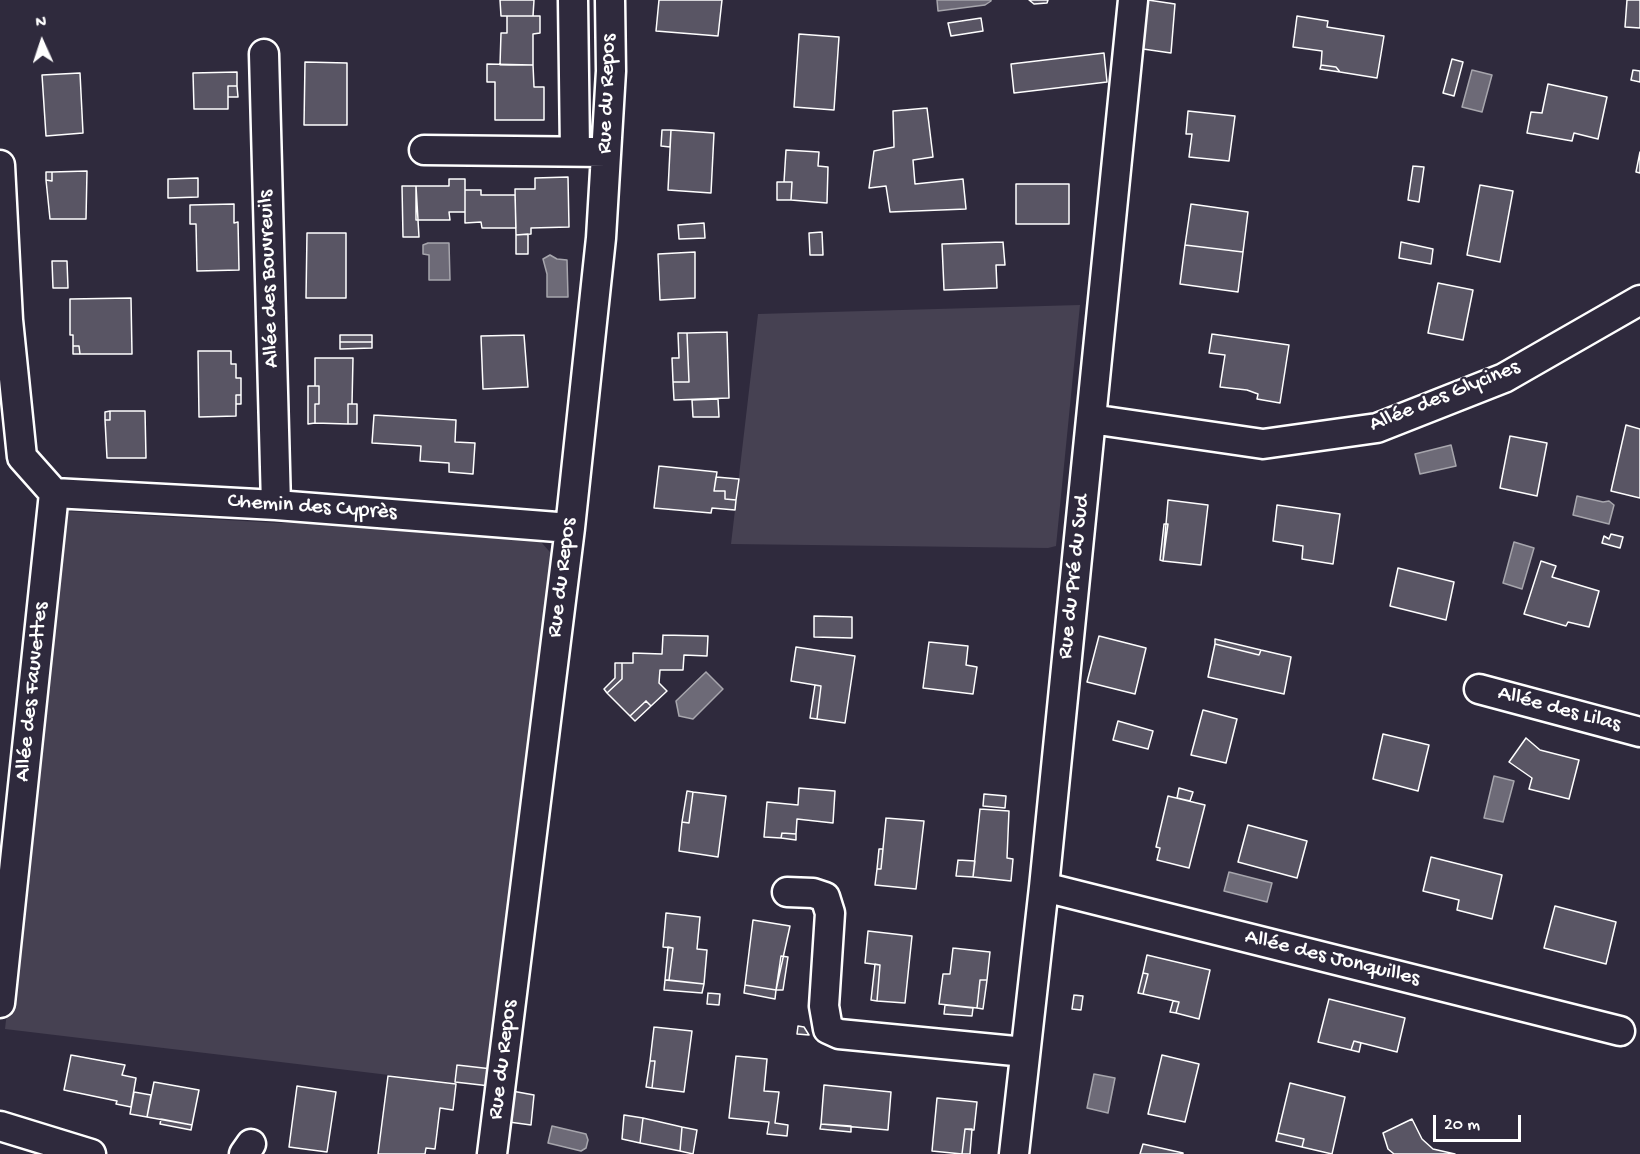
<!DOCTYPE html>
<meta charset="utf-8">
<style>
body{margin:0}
#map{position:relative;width:1640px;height:1154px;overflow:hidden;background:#2f2a3d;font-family:"Gochi Hand",sans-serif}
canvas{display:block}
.north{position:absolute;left:12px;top:12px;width:60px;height:60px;-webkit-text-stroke:4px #2f2a3d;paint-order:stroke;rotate:357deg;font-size:16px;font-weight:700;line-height:24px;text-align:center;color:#fff}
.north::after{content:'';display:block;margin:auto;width:21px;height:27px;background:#fff;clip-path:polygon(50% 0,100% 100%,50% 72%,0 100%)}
.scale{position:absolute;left:1433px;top:1115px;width:88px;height:27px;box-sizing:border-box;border:3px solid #fff;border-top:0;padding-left:8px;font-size:18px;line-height:21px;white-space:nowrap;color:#fff;-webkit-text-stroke:4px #2f2a3d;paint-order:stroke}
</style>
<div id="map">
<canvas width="1640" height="1154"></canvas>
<div class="north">N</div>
<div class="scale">20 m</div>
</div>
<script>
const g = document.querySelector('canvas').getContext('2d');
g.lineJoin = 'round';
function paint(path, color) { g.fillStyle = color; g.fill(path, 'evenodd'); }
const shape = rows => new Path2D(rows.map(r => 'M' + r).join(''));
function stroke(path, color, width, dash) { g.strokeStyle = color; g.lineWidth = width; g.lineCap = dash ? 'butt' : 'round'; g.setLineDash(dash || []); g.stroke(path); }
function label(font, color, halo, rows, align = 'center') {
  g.font = font + ' "Gochi Hand",sans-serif'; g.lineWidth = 4.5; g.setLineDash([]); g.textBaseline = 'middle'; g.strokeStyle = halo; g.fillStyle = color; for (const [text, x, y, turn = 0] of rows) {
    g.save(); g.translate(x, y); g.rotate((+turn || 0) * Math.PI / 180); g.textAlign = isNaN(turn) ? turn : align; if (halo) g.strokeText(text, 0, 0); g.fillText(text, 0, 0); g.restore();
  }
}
paint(shape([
 [1080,305,1056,546,1048,548,731,544,758,314],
 [63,511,279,523,377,523,535,535,556,559,489,1087,5,1029]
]), '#464152');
const water = shape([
 [937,0,991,0,991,1,985,5,938,11,937,0],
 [1472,70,1492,75,1482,112,1462,107,1472,70],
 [428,243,449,243,450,280,429,280,429,255,423,254,423,245,428,243],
 [550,255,557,259,567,260,568,297,547,297,547,274,543,259,550,255],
 [1451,445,1456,466,1420,474,1415,454,1451,445],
 [1577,496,1603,502,1609,501,1614,505,1609,524,1573,515,1577,496],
 [1514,542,1534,548,1522,589,1503,583,1514,542],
 [706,672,723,689,693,719,679,716,676,701,706,672],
 [1494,776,1514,781,1503,822,1484,818,1494,776],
 [1229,872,1272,883,1267,902,1224,891,1229,872],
 [1094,1074,1115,1078,1108,1113,1087,1108,1094,1074],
 [552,1126,586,1134,588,1140,586,1148,581,1151,548,1143,552,1126]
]);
paint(water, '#6d6a77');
stroke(water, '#a7a6ad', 1.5);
const building = shape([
 [500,0,534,0,533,16,501,16,500,0],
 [659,0,722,0,718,36,656,31,659,0],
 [1029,0,1048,0,1047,3,1034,4,1029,0],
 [1148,0,1175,4,1171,53,1143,49,1148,0],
 [1627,0,1640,0,1640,28,1625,27,1627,0],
 [507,16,540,16,540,33,533,34,533,65,500,65,501,33,507,33,507,16],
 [1297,16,1328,21,1327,27,1384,36,1377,78,1340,72,1336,67,1321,65,1322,51,1293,47,1297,16],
 [981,18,983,31,951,36,948,23,981,18],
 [799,34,839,37,834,110,794,107,799,34],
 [1104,53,1107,82,1014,93,1011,64,1104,53],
 [1452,59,1463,62,1454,96,1443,93,1452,59],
 [305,62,347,63,347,125,304,125,305,62],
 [487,64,533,65,534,87,544,87,544,120,495,120,495,82,487,82,487,64],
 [1321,65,1336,67,1340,72,1320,69,1321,65],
 [1633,70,1640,71,1640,82,1631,80,1633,70],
 [237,72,237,86,228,86,228,109,194,109,193,73,237,72],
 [80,73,83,133,46,136,42,75,80,73],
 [1548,84,1607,97,1598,139,1574,133,1572,141,1527,133,1531,112,1542,113,1548,84],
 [228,86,237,86,238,97,228,97,228,86],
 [927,108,933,157,913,160,915,184,963,179,966,209,890,212,886,186,869,188,874,151,894,147,893,111,927,108],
 [1188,111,1235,116,1229,161,1189,157,1192,134,1186,134,1188,111],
 [662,130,671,130,670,147,661,146,662,130],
 [671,130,714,133,711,193,668,190,671,130],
 [786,150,819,152,818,166,828,167,827,203,791,200,792,182,784,182,786,150],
 [1640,152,1640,173,1636,172,1640,152],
 [1413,166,1424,167,1419,202,1408,200,1413,166],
 [87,171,86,219,50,219,46,180,52,181,52,172,87,171],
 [46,172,52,172,52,181,46,180,46,172],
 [568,177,569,227,531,228,531,234,516,235,515,189,535,189,535,178,568,177],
 [198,178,198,197,168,198,168,179,198,178],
 [449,179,465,179,465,212,449,212,450,220,416,220,416,186,449,186,449,179],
 [777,182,792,182,791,200,777,200,777,182],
 [1016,184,1069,184,1069,224,1016,224,1016,184],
 [1480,185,1513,191,1500,262,1467,255,1480,185],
 [402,186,416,186,419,237,403,237,402,186],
 [465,190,481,190,481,195,515,195,516,228,482,228,481,222,465,223,465,190],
 [234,204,234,223,238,222,239,270,197,271,196,224,190,224,190,205,234,204],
 [1191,204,1248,212,1243,252,1185,245,1191,204],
 [704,223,705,238,679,239,678,225,704,223],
 [822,232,823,255,810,255,809,233,822,232],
 [307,233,346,233,346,298,306,298,307,233],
 [528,234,528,254,516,254,516,235,528,234],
 [1003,242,1005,265,996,265,997,288,944,290,942,244,1003,242],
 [1401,242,1433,249,1431,264,1399,258,1401,242],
 [1185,245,1243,252,1238,292,1180,284,1185,245],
 [695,252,695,298,660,300,658,254,695,252],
 [52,261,67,261,68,288,53,288,52,261],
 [1438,283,1473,290,1463,340,1428,333,1438,283],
 [131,298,132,354,80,354,79,346,73,346,73,335,70,335,70,299,131,298],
 [727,332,729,398,674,400,673,382,689,382,687,333,727,332],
 [678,333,687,333,689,382,673,382,672,358,679,358,678,333],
 [1212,334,1289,345,1280,403,1257,399,1258,394,1247,390,1220,387,1225,355,1209,353,1212,334],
 [340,335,372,335,372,342,340,342,340,335],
 [524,335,528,387,483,389,481,336,524,335],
 [340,342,372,342,372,348,340,349,340,342],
 [73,346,79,346,80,354,73,354,73,346],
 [198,351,231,351,231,364,236,364,236,378,241,378,241,395,236,395,236,416,199,417,198,351],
 [315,358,353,358,352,404,348,404,348,424,315,423,315,404,319,404,319,386,315,386,315,358],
 [308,386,319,386,319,404,315,404,315,423,308,424,308,386],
 [236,395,241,395,241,404,236,404,236,395],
 [718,399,719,417,693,417,692,400,718,399],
 [348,404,357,404,357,424,348,424,348,404],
 [110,411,145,411,146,458,107,458,105,420,110,420,110,411],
 [110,411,110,420,105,420,105,412,110,411],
 [374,415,456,420,455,442,475,443,473,474,449,472,449,463,420,461,421,446,372,443,374,415],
 [1626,425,1640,429,1640,498,1611,491,1626,425],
 [1510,436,1547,443,1537,496,1500,488,1510,436],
 [659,466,717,472,714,491,725,491,725,499,736,500,735,510,712,508,711,513,654,508,659,466],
 [716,477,739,479,736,500,725,499,725,491,714,491,716,477],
 [1168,500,1208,505,1201,565,1163,561,1168,500],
 [1277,505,1340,514,1333,564,1302,559,1303,546,1273,541,1277,505],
 [1164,524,1168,524,1163,561,1160,560,1164,524],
 [1611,534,1623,537,1620,548,1602,543,1604,536,1609,539,1611,534],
 [1541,561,1556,566,1552,577,1599,591,1589,627,1568,622,1566,626,1524,614,1541,561],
 [1398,568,1454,582,1446,620,1390,606,1398,568],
 [814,616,852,617,852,638,814,637,814,616],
 [663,635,708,636,707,656,684,655,683,670,660,670,659,683,667,691,651,706,646,701,630,716,607,693,622,679,622,663,633,663,633,653,662,654,663,635],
 [1099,636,1146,648,1135,694,1087,682,1099,636],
 [1215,639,1261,650,1259,655,1215,644,1215,639],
 [929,642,968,646,966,665,977,667,973,694,923,688,929,642],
 [1215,644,1259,655,1261,650,1291,657,1284,694,1208,677,1215,644],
 [796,647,855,656,845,723,817,719,821,686,791,681,796,647],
 [615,663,622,663,622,679,607,693,604,689,615,678,615,663],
 [815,685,821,686,817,719,810,718,815,685],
 [646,701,651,706,635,721,630,716,646,701],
 [1203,710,1237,719,1226,763,1191,755,1203,710],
 [1118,721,1153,731,1148,749,1113,740,1118,721],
 [1383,734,1429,745,1418,791,1373,779,1383,734],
 [1526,738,1540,750,1579,760,1569,799,1529,789,1532,778,1509,762,1526,738],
 [799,788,835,791,833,823,797,819,796,834,782,833,781,838,764,837,767,802,798,805,799,788],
 [1179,788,1193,792,1190,801,1177,798,1179,788],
 [687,791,693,792,689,823,682,822,687,791],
 [693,792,726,796,718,857,679,851,682,822,689,823,693,792],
 [984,794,1006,796,1005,808,983,806,984,794],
 [1168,796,1205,805,1189,868,1157,860,1160,848,1156,847,1168,796],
 [980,809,1009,811,1007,858,1013,859,1011,881,973,877,980,809],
 [886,818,924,821,916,889,875,885,877,869,881,869,886,818],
 [1248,825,1307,841,1297,878,1238,862,1248,825],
 [782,833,796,834,796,840,781,838,782,833],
 [879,849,883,849,881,869,877,869,879,849],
 [1431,857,1502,875,1492,919,1457,910,1459,900,1423,891,1431,857],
 [958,860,975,861,973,877,956,876,958,860],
 [1555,906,1616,922,1606,964,1544,948,1555,906],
 [666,913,700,917,697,949,707,950,704,984,669,980,673,948,663,947,666,913],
 [753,920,790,926,776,990,745,985,753,920],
 [868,931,912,936,905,1003,877,1001,880,965,865,963,868,931],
 [668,947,673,948,669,980,665,980,668,947],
 [953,948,990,952,987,980,980,980,977,1008,939,1004,943,974,950,974,953,948],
 [1147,955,1210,970,1199,1019,1176,1013,1179,1002,1143,994,1148,974,1143,973,1147,955],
 [781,956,788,957,783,990,776,990,781,956],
 [875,964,880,965,877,1001,871,1000,875,964],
 [1143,973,1148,974,1143,994,1138,993,1143,973],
 [665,980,704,984,702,993,664,990,665,980],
 [980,980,987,980,983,1009,977,1008,980,980],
 [745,985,776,990,775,999,744,993,745,985],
 [708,993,720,994,719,1005,707,1004,708,993],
 [1074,995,1083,996,1081,1010,1072,1009,1074,995],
 [1329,999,1405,1018,1397,1052,1354,1041,1351,1050,1318,1042,1329,999],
 [1173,1001,1179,1002,1176,1013,1170,1012,1173,1001],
 [945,1005,973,1008,972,1016,944,1014,945,1005],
 [798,1026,804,1027,809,1035,797,1034,798,1026],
 [654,1027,692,1031,684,1092,652,1088,655,1061,650,1061,654,1027],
 [1354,1041,1361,1043,1359,1052,1351,1050,1354,1041],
 [71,1055,125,1065,122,1075,136,1078,131,1107,116,1104,117,1101,64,1090,71,1055],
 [1162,1055,1199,1064,1185,1122,1148,1114,1162,1055],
 [736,1056,767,1059,764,1091,779,1092,775,1123,788,1125,787,1136,767,1134,769,1122,729,1118,736,1056],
 [650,1061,655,1061,652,1088,646,1087,650,1061],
 [457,1065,492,1069,490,1086,455,1082,457,1065],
 [388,1076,456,1084,453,1110,440,1108,435,1149,426,1148,425,1154,378,1154,388,1076],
 [154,1082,199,1090,192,1125,147,1117,154,1082],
 [1290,1083,1345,1097,1332,1154,1302,1147,1304,1139,1278,1133,1290,1083],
 [824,1085,891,1092,888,1130,821,1124,824,1085],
 [297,1086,336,1092,327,1152,289,1147,297,1086],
 [512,1091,534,1095,531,1125,509,1122,512,1091],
 [134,1092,151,1095,147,1117,130,1114,134,1092],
 [937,1098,977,1102,974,1130,965,1129,962,1154,932,1151,937,1098],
 [624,1115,643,1118,640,1143,622,1139,624,1115],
 [643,1118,682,1127,680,1151,640,1143,643,1118],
 [161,1119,192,1125,191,1130,160,1124,161,1119],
 [1412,1119,1422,1139,1433,1149,1455,1154,1394,1154,1388,1149,1383,1133,1412,1119],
 [821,1124,851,1126,851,1132,820,1129,821,1124],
 [682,1127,697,1130,693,1154,680,1151,682,1127],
 [965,1129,972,1129,970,1154,962,1154,965,1129],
 [1278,1133,1304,1139,1302,1147,1276,1141,1278,1133],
 [1143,1144,1183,1153,1183,1154,1140,1154,1143,1144]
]);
paint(building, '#595564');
stroke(building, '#fff', 1.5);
const minor = shape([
 [573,0,575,150],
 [264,54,276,505],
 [424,150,606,152],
 [0,165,8,320,22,457,54,493],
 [1091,419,1263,444,1377,428,1504,378,1640,300],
 [54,493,276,505,570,528],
 [1479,689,1640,732],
 [1044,887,1620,1031],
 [787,892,813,893,825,897,830,913,824,1006,828,1029,839,1034,1025,1052],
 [0,1003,54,493],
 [0,1126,91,1154],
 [244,1154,251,1144],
 [492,1154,570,528,601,238,611,71,610,0],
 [1014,1154,1044,887,1133,0]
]);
stroke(minor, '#fff', 33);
stroke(minor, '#2f2a3d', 28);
label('22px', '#fff', '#2f2a3d', [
 ["Rue du Repos",608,94,-88],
 ["Allée des Bouvreuils",270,279,-92],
 ["Allée des Glycines",1445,397,-22],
 ["Chemin des Cyprès",312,508,4],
 ["Rue du Pré du Sud",1075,577,-84],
 ["Rue du Repos",563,578,-83],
 ["Allée des Fauvettes",33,692,-84],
 ["Allée des Lilas",1559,710,15],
 ["Allée des Jonquilles",1332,959,14],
 ["Rue du Repos",504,1060,-83]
]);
</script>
